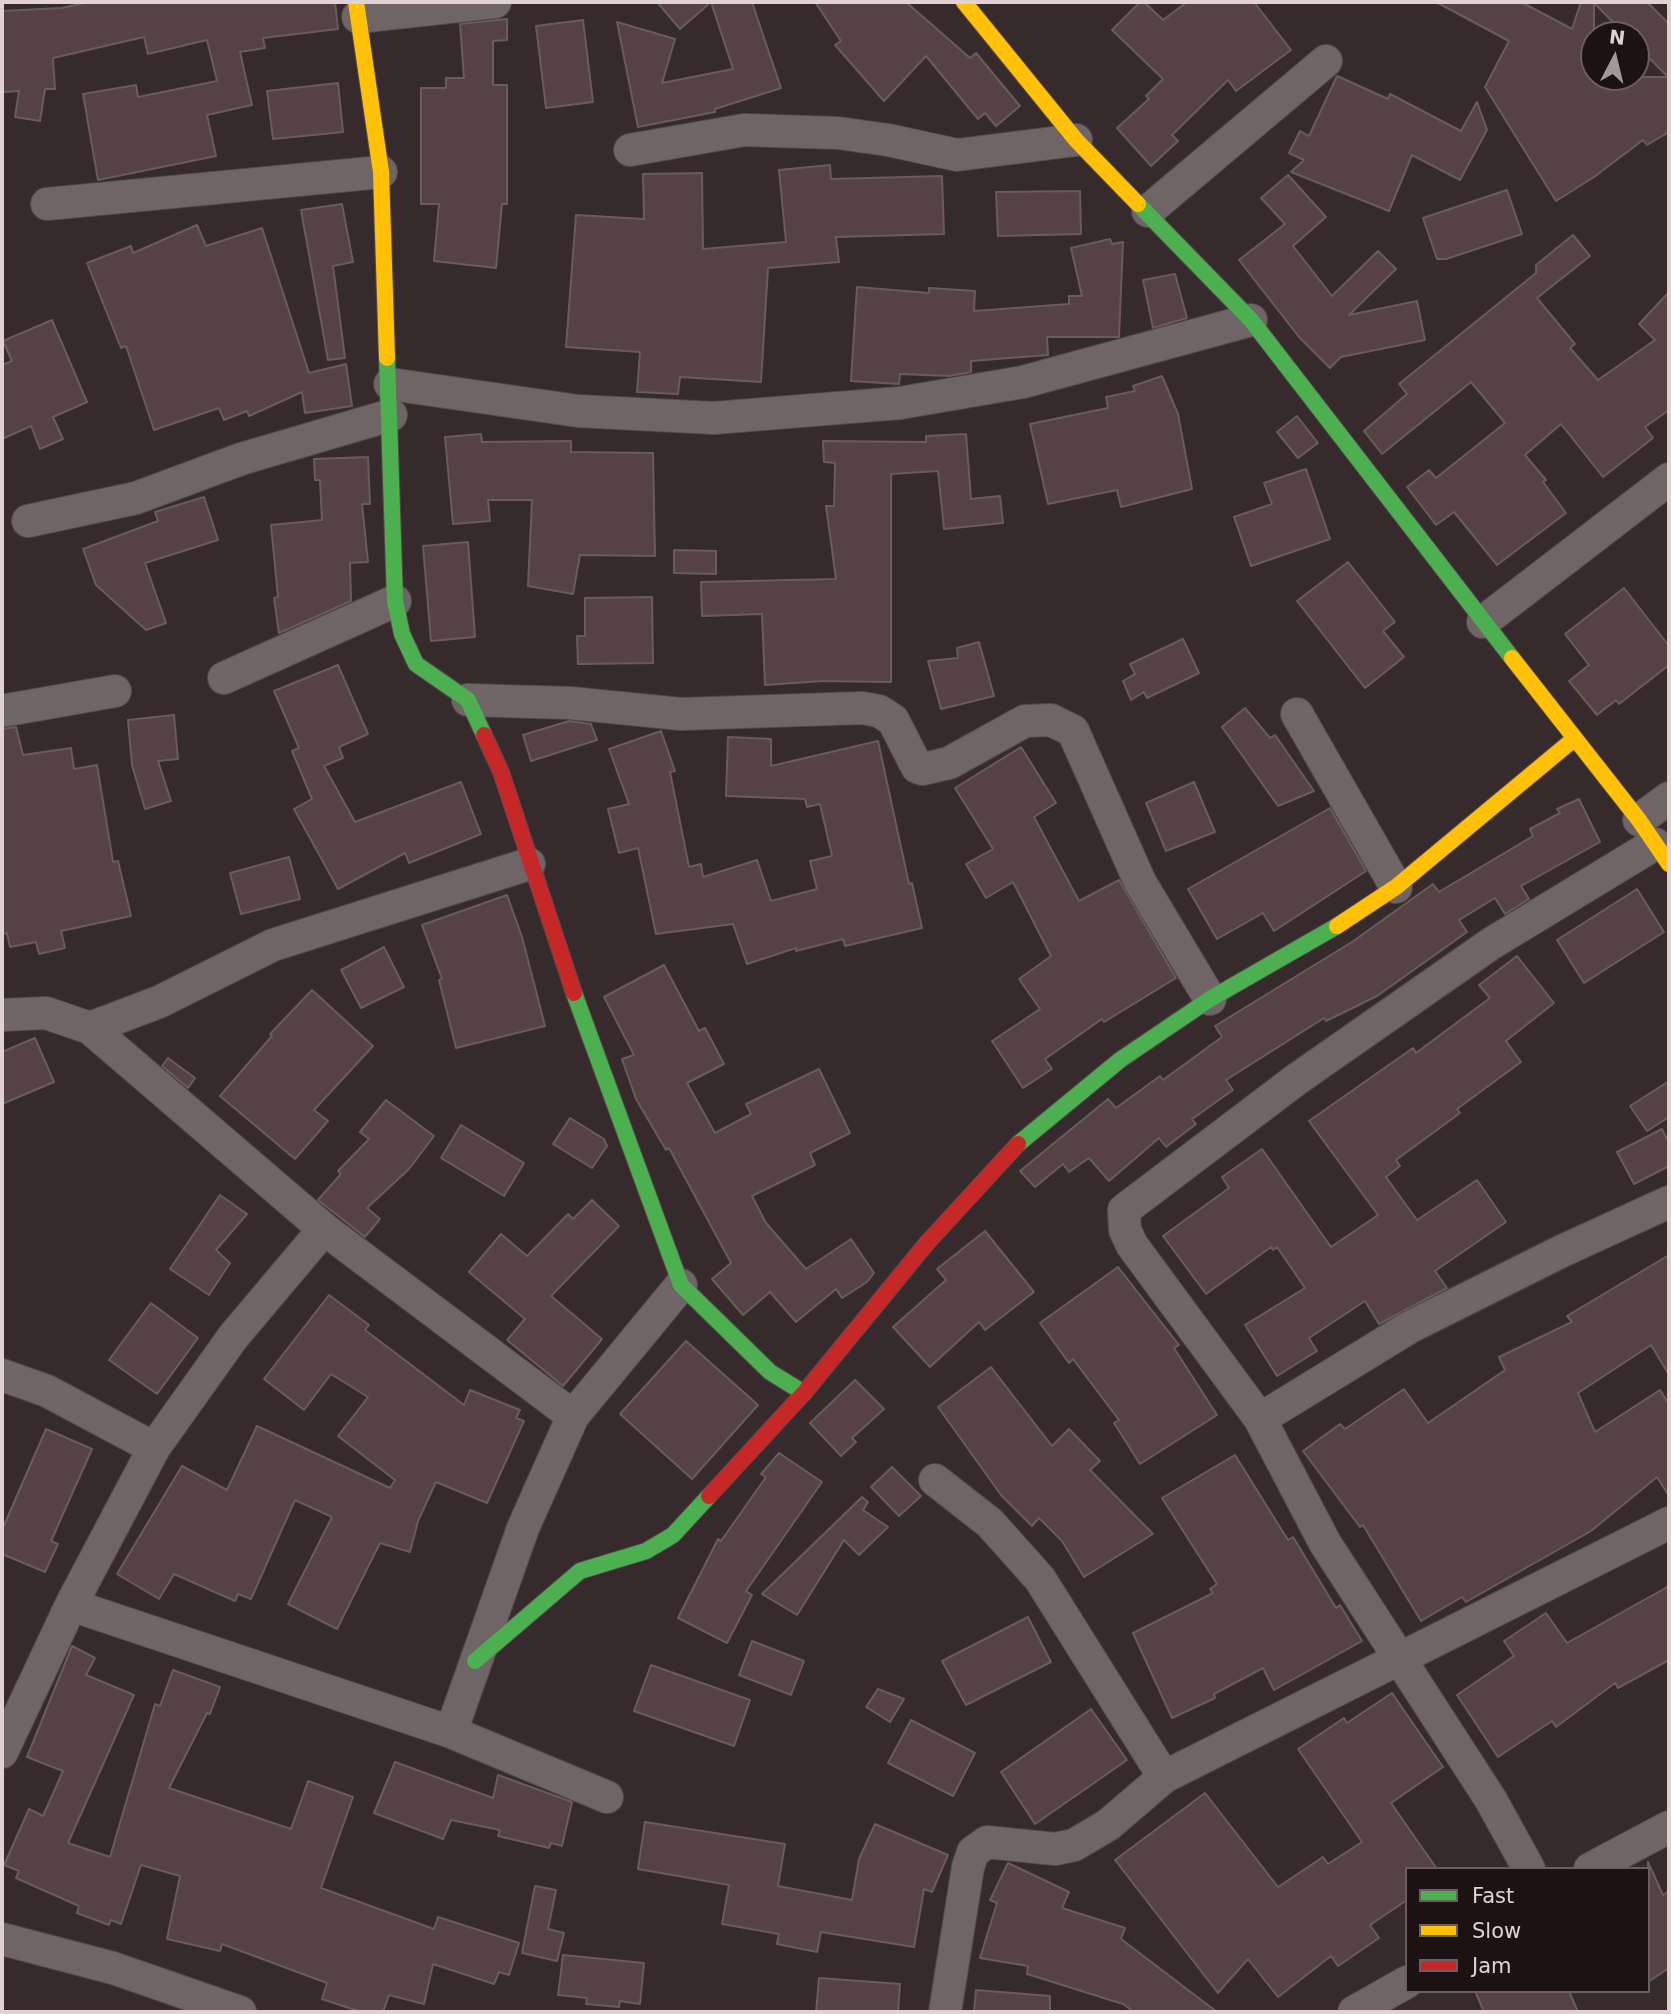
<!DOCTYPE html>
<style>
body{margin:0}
#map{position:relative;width:1671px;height:2014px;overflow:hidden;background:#372a2d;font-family:"DejaVu Sans",sans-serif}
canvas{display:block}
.frame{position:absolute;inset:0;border:4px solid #e1d1d4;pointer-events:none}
.legend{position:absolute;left:1405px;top:1867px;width:245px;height:126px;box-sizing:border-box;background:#1c1113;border:2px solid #6b5e60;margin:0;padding:9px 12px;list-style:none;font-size:21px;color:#e1d1d4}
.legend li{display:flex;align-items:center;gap:14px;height:35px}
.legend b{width:35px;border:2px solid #6b5e60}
.north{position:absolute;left:1580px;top:21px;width:70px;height:70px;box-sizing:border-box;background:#1c1113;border:2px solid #6b5e60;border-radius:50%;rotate:7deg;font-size:19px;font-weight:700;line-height:28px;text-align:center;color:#e1d1d4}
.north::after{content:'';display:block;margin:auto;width:24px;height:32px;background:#a6979a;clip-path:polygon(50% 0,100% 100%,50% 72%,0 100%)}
</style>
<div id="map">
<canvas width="1671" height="2014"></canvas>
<div class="frame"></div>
<ul class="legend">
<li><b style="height:9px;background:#4caf50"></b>Fast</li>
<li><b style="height:9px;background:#ffc107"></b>Slow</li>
<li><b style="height:9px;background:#c62828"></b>Jam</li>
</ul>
<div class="north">N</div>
</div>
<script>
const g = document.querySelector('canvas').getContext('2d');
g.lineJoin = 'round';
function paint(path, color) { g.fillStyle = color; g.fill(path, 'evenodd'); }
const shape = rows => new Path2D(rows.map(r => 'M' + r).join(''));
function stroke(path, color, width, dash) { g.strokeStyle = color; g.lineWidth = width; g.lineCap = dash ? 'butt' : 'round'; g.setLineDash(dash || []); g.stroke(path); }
const building = shape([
 [89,2,335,2,338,29,263,38,265,48,240,52,252,105,207,115,216,156,98,180,83,94,136,85,138,97,217,81,207,40,148,54,144,37,53,58,55,89,45,89,40,121,15,117,19,91,3,92,2,11,62,8,89,2],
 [657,2,752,2,781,88,715,109,715,112,638,127,617,22,675,39,662,83,733,69,711,2,680,29,657,2],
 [815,2,906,2,970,58,976,53,1020,106,996,126,985,113,978,119,926,56,884,101,835,45,841,41,815,2],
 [1140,2,1144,2,1163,20,1187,2,1254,2,1291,50,1236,91,1228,80,1172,135,1178,141,1151,166,1117,128,1149,99,1146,96,1163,79,1112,30,1140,2],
 [1436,2,1521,2,1572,29,1581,2,1647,2,1669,24,1669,132,1647,145,1643,140,1594,177,1556,201,1485,87,1509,41,1436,2],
 [1594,3,1626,35,1636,35,1636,45,1668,77,1594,77,1594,3],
 [507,19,507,40,493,41,493,85,507,85,507,204,502,204,496,268,434,261,439,204,421,204,421,88,446,88,446,78,464,78,460,24,507,19],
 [583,20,593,102,546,108,536,26,583,20],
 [1337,76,1388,99,1390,94,1461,131,1477,102,1487,130,1460,180,1412,155,1389,211,1291,172,1304,160,1289,153,1300,131,1309,136,1337,76],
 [338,83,343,132,273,139,267,91,338,83],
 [830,165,831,179,942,176,944,234,836,237,839,262,768,268,761,382,680,377,678,394,637,392,640,352,566,347,576,215,644,219,643,174,702,173,703,249,786,242,779,170,830,165],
 [1288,175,1326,217,1293,246,1332,296,1378,251,1396,269,1349,315,1417,301,1425,340,1341,357,1330,368,1299,337,1239,260,1285,224,1261,198,1288,175],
 [1507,190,1522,234,1446,259,1437,259,1423,218,1507,190],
 [1080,191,1081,234,998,236,996,192,1080,191],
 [342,204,353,262,333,266,345,358,328,360,301,210,342,204],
 [197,225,206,246,262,228,309,373,346,364,352,406,305,413,302,392,249,416,247,411,224,420,219,408,154,430,126,346,121,348,87,263,131,246,133,253,197,225],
 [1573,235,1590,256,1537,298,1575,344,1570,348,1598,380,1655,340,1639,324,1669,292,1669,410,1645,427,1653,438,1603,477,1561,424,1525,455,1546,480,1543,482,1566,513,1497,565,1454,512,1436,525,1407,487,1429,470,1436,478,1505,423,1471,382,1382,454,1364,431,1407,394,1399,384,1536,273,1536,265,1573,235],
 [1110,239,1112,244,1123,242,1119,337,1047,337,1048,355,971,361,971,372,949,376,900,374,899,384,851,381,857,287,929,293,929,288,975,291,974,311,1069,304,1069,296,1082,296,1071,248,1110,239],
 [1175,274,1187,318,1153,328,1143,280,1175,274],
 [52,320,87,402,53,417,63,439,40,449,31,426,2,439,2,365,12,361,3,341,52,320],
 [1162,376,1178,414,1192,489,1121,507,1117,490,1048,504,1030,424,1108,408,1106,397,1135,391,1133,386,1162,376],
 [1297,416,1318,443,1298,458,1277,432,1297,416],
 [481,434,482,442,571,441,571,452,653,453,655,556,580,555,573,594,528,586,532,500,488,500,490,521,453,524,445,437,481,434],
 [966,434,971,499,1000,496,1003,523,944,529,938,471,891,474,891,682,823,681,765,685,762,614,702,616,701,582,836,579,826,506,834,506,835,463,824,462,823,441,926,442,926,436,966,434],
 [368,457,370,504,362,504,368,562,350,563,351,601,279,633,274,598,278,597,271,525,322,520,320,480,315,480,314,459,368,457],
 [1306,469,1330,539,1251,566,1234,517,1272,504,1264,483,1306,469],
 [204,497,218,540,145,563,166,623,146,630,96,585,83,549,158,521,155,512,204,497],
 [468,542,475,637,431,641,423,546,468,542],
 [674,550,716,551,716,574,674,573,674,550],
 [1348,562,1395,622,1383,631,1404,657,1365,688,1297,601,1348,562],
 [1624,588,1669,646,1669,665,1619,704,1616,700,1597,715,1569,681,1589,665,1565,634,1624,588],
 [652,597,653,663,578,664,577,636,585,636,585,598,652,597],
 [1183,639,1199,673,1147,698,1144,692,1131,700,1123,681,1135,674,1130,664,1183,639],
 [979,642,994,696,941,709,928,661,958,658,957,648,979,642],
 [338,665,368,734,339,747,343,758,324,766,355,822,461,782,481,834,409,863,405,853,338,889,294,809,312,799,292,751,299,748,274,691,338,665],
 [1245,708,1270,738,1275,735,1314,791,1278,806,1222,727,1245,708],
 [174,715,178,759,158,761,171,801,145,809,132,765,128,720,174,715],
 [569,721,591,724,597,740,531,761,523,735,569,721],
 [16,727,23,755,71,748,74,769,97,765,113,862,118,861,131,916,61,931,65,948,39,954,36,942,10,947,7,933,2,934,2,729,16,727],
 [661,731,675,771,670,772,689,867,701,864,703,877,757,860,771,901,817,889,810,861,832,856,820,804,807,807,805,799,726,796,728,737,771,739,771,766,878,741,909,884,912,883,922,928,845,946,843,939,796,951,796,948,747,964,733,924,656,934,638,848,619,853,608,809,629,804,609,749,661,731],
 [1021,747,1056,803,1034,817,1079,901,1119,880,1176,978,1104,1022,1102,1019,1045,1059,1052,1069,1023,1088,992,1041,1040,1009,1019,979,1051,956,1013,882,986,898,966,864,993,849,955,788,1021,747],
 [1194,782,1215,832,1166,851,1146,803,1194,782],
 [1579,799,1600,842,1521,886,1529,899,1505,914,1495,898,1459,920,1467,932,1377,996,1326,1021,1324,1018,1226,1080,1233,1090,1192,1119,1196,1124,1166,1147,1159,1138,1109,1181,1089,1158,1069,1172,1063,1164,1035,1187,1020,1171,1108,1099,1116,1108,1160,1076,1163,1080,1222,1037,1215,1026,1352,942,1433,884,1439,892,1533,836,1530,829,1560,813,1557,809,1579,799],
 [1330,808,1366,871,1274,931,1263,913,1217,939,1188,889,1330,808],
 [289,857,300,899,241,914,230,873,289,857],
 [1637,889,1664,932,1584,983,1557,940,1637,889],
 [507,895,522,937,545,1026,456,1048,439,980,442,979,422,925,507,895],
 [384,947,404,987,361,1008,341,970,384,947],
 [1517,956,1554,1003,1506,1041,1521,1062,1457,1109,1460,1113,1396,1160,1400,1166,1386,1177,1417,1220,1477,1180,1506,1222,1435,1271,1447,1288,1379,1324,1365,1301,1309,1338,1317,1351,1277,1376,1245,1325,1305,1288,1277,1247,1273,1250,1271,1247,1206,1294,1163,1236,1229,1188,1222,1177,1262,1149,1331,1247,1378,1215,1309,1121,1413,1048,1416,1053,1490,998,1479,985,1517,956],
 [664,965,699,1031,705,1028,724,1064,687,1083,715,1133,751,1114,746,1104,819,1069,850,1133,810,1153,815,1165,752,1196,766,1223,806,1269,851,1239,874,1273,867,1282,842,1298,836,1289,796,1322,770,1292,743,1315,712,1279,731,1263,669,1148,666,1150,636,1099,622,1059,634,1055,604,997,664,965],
 [312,990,373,1046,314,1110,328,1121,295,1159,220,1096,272,1036,270,1034,312,990],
 [35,1038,54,1082,2,1104,2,1052,35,1038],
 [168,1058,195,1078,188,1088,162,1066,168,1058],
 [1669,1081,1669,1117,1647,1131,1630,1106,1669,1081],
 [386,1100,434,1136,409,1169,367,1208,380,1219,365,1237,318,1200,341,1174,338,1171,369,1139,360,1132,386,1100],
 [570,1118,604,1139,607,1146,592,1168,553,1144,570,1118],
 [461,1125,524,1163,504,1196,441,1158,461,1125],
 [1662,1129,1669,1143,1669,1166,1634,1184,1617,1152,1662,1129],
 [220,1195,247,1214,216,1250,230,1263,209,1295,170,1269,220,1195],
 [592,1200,619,1226,551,1296,602,1339,563,1386,507,1340,525,1319,469,1272,501,1234,527,1256,568,1214,573,1219,592,1200],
 [985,1231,1034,1292,985,1330,979,1322,930,1367,893,1327,946,1280,937,1269,985,1231],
 [1669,1255,1669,1375,1651,1345,1578,1393,1595,1432,1660,1390,1669,1404,1669,1496,1657,1477,1591,1531,1466,1602,1462,1597,1421,1621,1363,1525,1360,1527,1303,1451,1340,1424,1345,1429,1404,1389,1428,1423,1505,1370,1499,1357,1572,1322,1567,1316,1669,1255],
 [1118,1267,1179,1345,1174,1348,1217,1415,1140,1464,1114,1423,1119,1420,1073,1359,1069,1363,1040,1323,1118,1267],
 [329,1295,369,1325,365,1330,464,1405,470,1390,520,1410,516,1418,524,1421,487,1503,436,1482,418,1521,410,1552,380,1543,337,1629,288,1604,332,1517,295,1500,251,1599,238,1594,235,1601,174,1574,159,1599,117,1574,182,1466,227,1490,257,1426,390,1488,395,1480,338,1436,368,1397,331,1374,304,1410,264,1379,329,1295],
 [151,1303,198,1338,157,1394,109,1360,151,1303],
 [686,1341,758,1405,692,1479,620,1414,686,1341],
 [991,1367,1052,1446,1069,1429,1100,1461,1090,1470,1153,1534,1084,1577,1062,1541,1039,1518,1032,1526,1001,1495,938,1407,991,1367],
 [855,1380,884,1409,852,1438,856,1442,841,1456,810,1423,855,1380],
 [46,1429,92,1449,51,1541,58,1544,45,1572,2,1554,2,1530,46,1429],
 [779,1453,822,1482,746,1591,752,1595,727,1643,678,1618,718,1539,721,1541,766,1477,761,1474,779,1453],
 [1235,1455,1288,1540,1293,1537,1336,1608,1340,1605,1362,1641,1274,1690,1263,1668,1214,1694,1215,1698,1172,1718,1133,1633,1213,1593,1210,1589,1217,1584,1162,1498,1235,1455],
 [892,1467,921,1496,899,1516,871,1487,892,1467],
 [862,1497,868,1502,863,1510,888,1527,859,1555,844,1540,797,1615,762,1594,862,1497],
 [1669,1586,1669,1660,1618,1688,1615,1683,1556,1727,1552,1721,1498,1757,1457,1695,1514,1656,1504,1641,1546,1613,1567,1643,1669,1586],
 [1028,1617,1051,1662,966,1705,942,1661,1028,1617],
 [752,1641,804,1661,791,1695,739,1675,752,1641],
 [72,1646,95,1658,86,1675,134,1695,68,1843,110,1857,155,1704,160,1706,173,1670,220,1687,210,1714,207,1713,169,1788,291,1829,308,1781,353,1797,321,1888,434,1929,438,1917,519,1943,509,1975,499,1972,494,1984,433,1964,424,2004,389,1995,383,2012,361,2012,322,1999,327,1983,222,1944,220,1951,167,1939,180,1876,141,1865,121,1924,111,1920,109,1925,77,1913,79,1906,16,1878,19,1871,4,1865,29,1809,43,1816,63,1771,27,1757,72,1646],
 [651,1665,750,1700,734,1746,634,1711,651,1665],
 [878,1689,904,1699,890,1722,866,1707,878,1689],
 [1392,1693,1443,1767,1391,1803,1437,1869,1407,1869,1407,1900,1370,1925,1379,1938,1338,1966,1331,1956,1278,1997,1248,1959,1218,1993,1115,1860,1205,1793,1278,1887,1323,1857,1328,1864,1362,1842,1298,1749,1344,1718,1347,1723,1392,1693],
 [1091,1709,1127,1760,1035,1824,1001,1772,1091,1709],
 [911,1720,975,1753,953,1796,888,1763,911,1720],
 [395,1762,493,1798,498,1775,572,1802,562,1846,551,1843,549,1848,498,1836,500,1830,451,1820,443,1839,374,1813,395,1762],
 [645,1822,785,1844,778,1886,852,1900,859,1859,875,1824,948,1855,932,1892,924,1889,914,1947,821,1932,817,1952,777,1944,779,1934,722,1924,729,1885,638,1869,645,1822],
 [1648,1862,1663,1895,1669,1891,1669,1968,1648,1982,1648,1862],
 [1008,1863,1069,1892,1062,1908,1125,1928,1121,1939,1217,2012,1134,2012,1123,2004,1027,1974,1028,1966,980,1958,997,1903,990,1900,1008,1863],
 [535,1886,556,1890,548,1929,564,1933,557,1961,522,1953,535,1886],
 [563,1955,644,1963,640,2004,620,2001,619,2007,586,2004,587,1998,558,1995,563,1955],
 [819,1978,900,1984,898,2012,816,2012,819,1978],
 [976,1990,1050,1996,1050,2012,974,2012,976,1990],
 [1475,1991,1569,1991,1578,2012,1484,2012,1475,1991]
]);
paint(building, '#564146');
stroke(building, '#675c5e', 2);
const street = shape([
 [358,17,495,2],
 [630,150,744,130,838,133,888,140,957,155,1076,140],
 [47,204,381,172],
 [1148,211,1326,61],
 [390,384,578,411,714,418,900,403,1023,382,1251,320],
 [28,521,136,498,241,459,391,415],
 [1483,622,1669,479],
 [224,678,395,601],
 [468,700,570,703,681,714,862,708,879,711,893,720,917,767,923,769,949,763,1025,721,1051,720,1073,731,1140,882,1210,999],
 [2,711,115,691],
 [1297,714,1396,887],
 [1639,820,1669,798],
 [2,1015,46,1013,90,1028,324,1229,573,1416],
 [90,1028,159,1002,273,945,529,864],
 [2,1375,47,1391,154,1448],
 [1260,1419,1410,1327,1562,1251,1669,1202],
 [935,1480,990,1523,1040,1579,1164,1777],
 [71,1605,451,1732,607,1797],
 [451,1732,523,1528,573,1416,681,1285],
 [2,1752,71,1605,154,1448,233,1337,324,1229],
 [1529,1869,1491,1800,1325,1543,1260,1419,1132,1245,1125,1230,1124,1210,1297,1079,1492,943,1655,844],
 [1590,1869,1669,1827],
 [2,1939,113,1968,240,2012],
 [945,2012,968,1867,973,1852,987,1842,1055,1849,1074,1845,1108,1825,1164,1777,1669,1523],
 [1354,2012,1407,1982]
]);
const fast = shape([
 [1138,204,1251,320,1512,658],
 [387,358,395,601,402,634,416,664,468,700,484,735],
 [574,993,681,1285,770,1372,804,1393],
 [1018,1144,1120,1060,1210,999,1337,926],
 [475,1661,580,1571,646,1551,673,1535,709,1496]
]);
const slow = shape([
 [356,2,381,172,387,358],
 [964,2,1076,140,1138,204],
 [1512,658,1639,820,1669,864],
 [1337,926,1396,887,1574,739]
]);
const jam = shape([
 [484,735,501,772,574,993],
 [709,1496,804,1393,927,1243,1018,1144]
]);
stroke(street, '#54494b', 34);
stroke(fast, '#54494b', 18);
stroke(slow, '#54494b', 18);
stroke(jam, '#54494b', 18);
stroke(street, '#6f6567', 32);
stroke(fast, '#4caf50', 16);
stroke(slow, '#ffc107', 16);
stroke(jam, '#c62828', 16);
</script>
